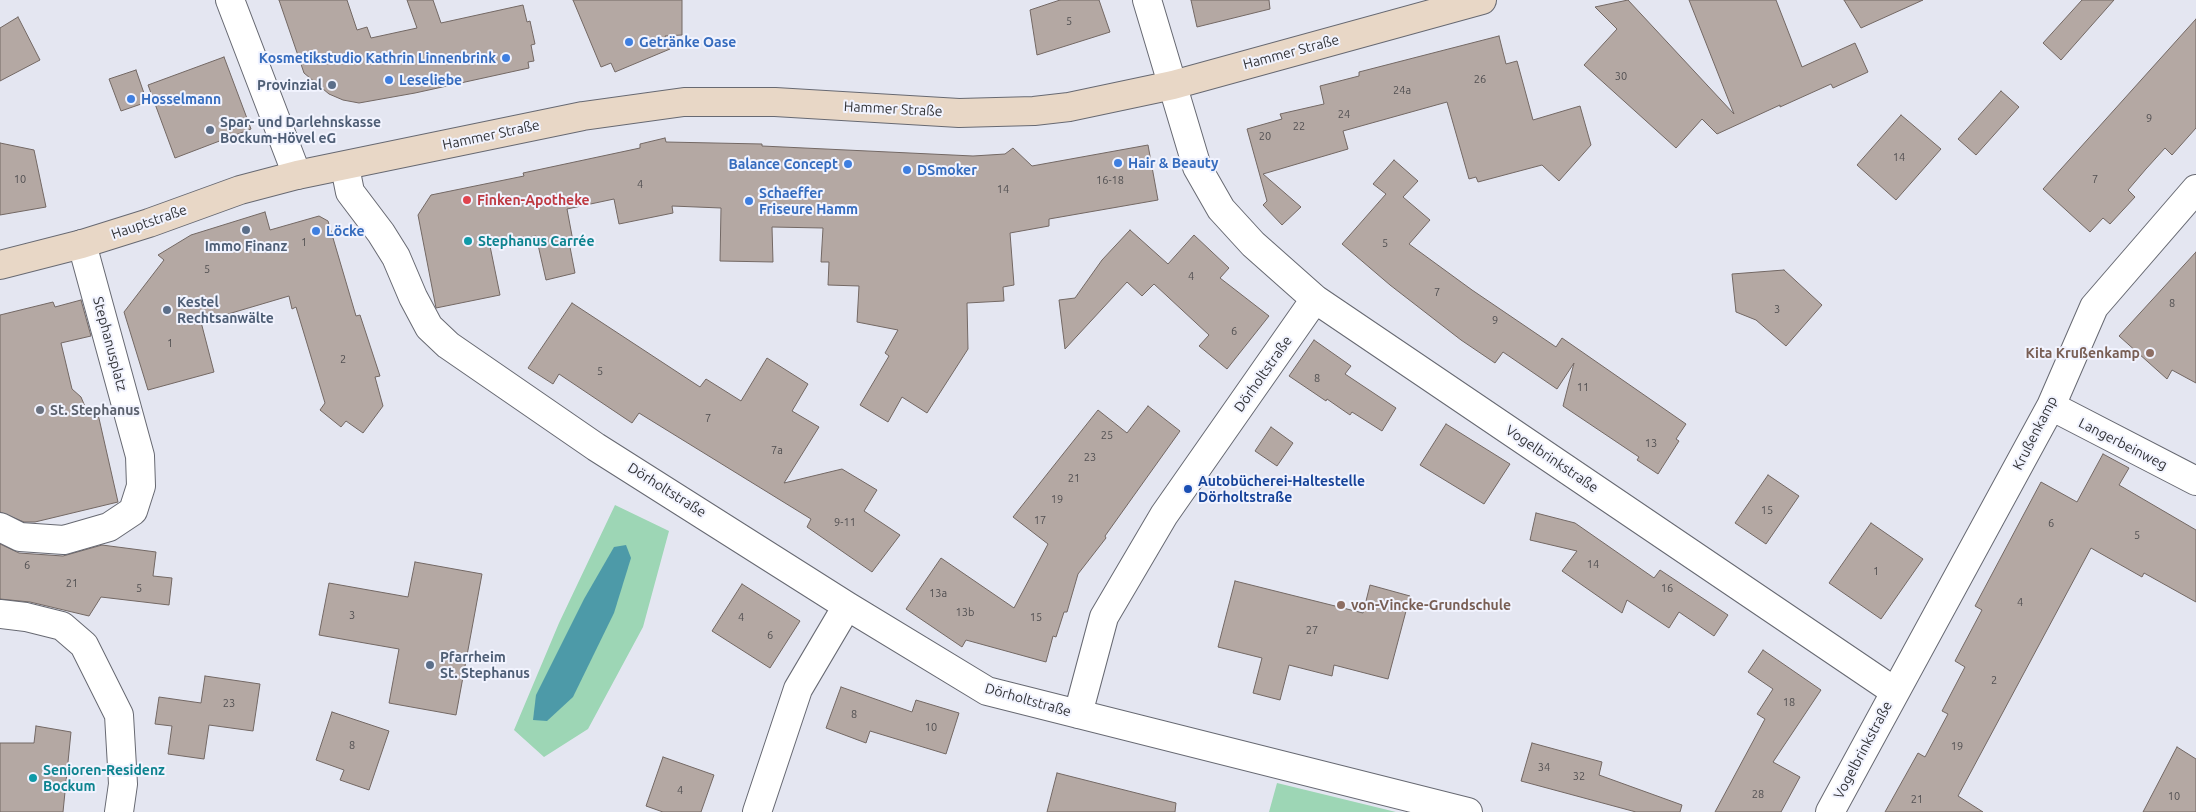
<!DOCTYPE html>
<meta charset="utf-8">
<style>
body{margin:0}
canvas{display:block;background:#e4e6f1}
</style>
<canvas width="2196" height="812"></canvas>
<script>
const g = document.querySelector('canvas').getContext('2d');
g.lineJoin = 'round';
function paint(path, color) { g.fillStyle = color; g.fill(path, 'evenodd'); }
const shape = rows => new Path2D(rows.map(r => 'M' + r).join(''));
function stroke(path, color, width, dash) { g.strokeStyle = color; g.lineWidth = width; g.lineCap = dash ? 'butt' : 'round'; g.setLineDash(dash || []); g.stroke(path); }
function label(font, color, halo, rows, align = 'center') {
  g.font = font + ' Ubuntu,sans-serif'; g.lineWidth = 4; g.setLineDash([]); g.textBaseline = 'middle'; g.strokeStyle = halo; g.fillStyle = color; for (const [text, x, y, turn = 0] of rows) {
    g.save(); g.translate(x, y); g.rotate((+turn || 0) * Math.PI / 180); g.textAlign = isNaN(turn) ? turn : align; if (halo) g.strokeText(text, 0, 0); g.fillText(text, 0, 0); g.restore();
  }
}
paint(shape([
 [615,505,669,531,643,627,588,729,544,757,514,730,559,623],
 [1277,783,1396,812,1269,812]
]), '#9dd6b5');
paint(shape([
 [626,545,631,558,614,613,573,697,547,721,533,720,536,695,584,599,614,547]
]), '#4d9aa8');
const building = shape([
 [279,0,347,0,357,30,367,27,371,38,417,28,407,0,433,0,441,23,523,5,527,22,530,21,535,44,531,45,534,61,528,62,529,68,415,93,359,103,343,100,329,94,304,73,279,0],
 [573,0,682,0,682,35,665,36,670,49,615,72,611,63,601,67,573,0],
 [1060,0,1099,0,1110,32,1037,55,1030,10,1060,0],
 [1191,0,1269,0,1270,9,1197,27,1191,0],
 [1628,0,1734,114,1689,0,1776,0,1802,67,1855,43,1868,72,1833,88,1831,84,1780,107,1780,105,1717,134,1702,119,1676,148,1584,65,1617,29,1595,7,1628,0],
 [1844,0,1923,0,1861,28,1844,0],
 [2082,0,2114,0,2061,60,2043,43,2082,0],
 [18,17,40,60,0,81,0,28,18,17],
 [2196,19,2196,128,2172,155,2165,148,2146,169,2128,190,2135,197,2110,224,2103,218,2090,232,2043,189,2196,19],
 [1499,36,1506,64,1517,61,1533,120,1580,106,1591,145,1559,181,1542,165,1478,182,1476,177,1469,179,1447,102,1343,131,1348,149,1263,174,1301,207,1282,225,1263,205,1267,201,1247,129,1282,119,1280,114,1324,104,1320,86,1359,76,1359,72,1499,36],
 [224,57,251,129,175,158,148,85,224,57],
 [136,70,147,102,121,111,109,79,136,70],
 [2001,91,2019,107,1976,155,1958,139,2001,91],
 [1901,115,1941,149,1896,200,1857,165,1901,115],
 [665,138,666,142,762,144,762,146,973,156,1005,154,1013,148,1032,166,1148,145,1158,200,1049,219,1049,226,1010,233,1014,285,1003,287,1004,301,967,303,968,349,927,413,902,397,888,422,860,405,889,356,885,353,898,330,857,322,859,286,828,285,829,262,821,262,823,228,772,227,773,262,720,261,721,208,672,206,673,213,619,224,614,199,567,209,573,241,569,242,575,273,546,280,536,236,490,246,500,295,436,308,418,215,431,195,524,176,523,173,640,148,640,144,665,138],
 [0,143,34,150,46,207,0,215,0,143],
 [1394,160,1418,181,1403,197,1430,220,1409,244,1472,290,1556,347,1562,338,1686,424,1676,439,1679,441,1658,474,1637,460,1639,457,1563,406,1574,363,1557,389,1503,352,1495,363,1461,340,1390,285,1342,244,1386,194,1373,184,1394,160],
 [265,212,270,230,319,216,328,221,356,316,360,315,380,376,375,377,383,406,363,433,346,421,341,427,320,410,325,403,296,307,292,309,289,296,201,322,214,372,148,390,124,312,164,260,158,255,191,235,265,212],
 [1130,230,1168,264,1194,235,1229,268,1220,278,1269,316,1227,369,1199,346,1209,335,1154,284,1142,296,1127,282,1065,349,1059,300,1075,298,1102,260,1130,230],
 [2196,252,2196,383,2172,370,2167,379,2119,336,2196,252],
 [1784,270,1822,305,1786,346,1756,320,1736,312,1732,274,1784,270],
 [81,300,91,336,61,343,72,389,81,397,89,416,98,414,118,502,35,522,24,522,0,512,0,315,53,302,55,307,81,300],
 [572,303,700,387,706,379,741,401,767,358,808,384,792,411,819,427,784,483,842,469,877,490,864,511,900,535,872,572,807,527,811,519,639,413,632,423,559,374,553,384,528,368,572,303],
 [1314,340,1351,366,1345,374,1396,408,1382,431,1352,412,1350,415,1327,399,1326,401,1289,376,1314,340],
 [1148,406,1180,431,1105,536,1106,538,1078,574,1067,612,1064,612,1056,637,1053,636,1046,662,966,640,962,647,906,609,941,558,1014,608,1048,544,1013,517,1098,410,1127,433,1148,406],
 [1446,424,1510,464,1484,504,1420,465,1446,424],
 [1271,427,1293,443,1277,466,1255,451,1271,427],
 [2103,454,2129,468,2119,485,2196,530,2196,602,2144,573,2142,577,2091,548,1958,796,1983,812,1885,812,1918,753,1925,757,1948,714,1942,711,1965,667,1955,661,1982,610,1975,606,2041,482,2077,502,2103,454],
 [1768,475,1799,496,1766,544,1735,523,1768,475],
 [1536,513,1575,523,1654,578,1660,570,1728,615,1714,636,1679,612,1669,628,1627,600,1622,613,1562,571,1577,551,1530,540,1536,513],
 [1871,523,1923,559,1881,619,1829,583,1871,523],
 [0,544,19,553,63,556,102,545,156,552,153,576,172,578,169,605,101,597,89,616,30,602,0,599,0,544],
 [415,562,482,574,456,715,389,703,399,649,319,635,329,583,408,597,415,562],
 [1235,581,1363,613,1370,585,1410,596,1388,679,1334,665,1332,676,1289,665,1280,700,1253,693,1262,658,1218,647,1235,581],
 [742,584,800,621,770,668,712,631,742,584],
 [1763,650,1821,690,1773,762,1800,777,1781,812,1715,812,1765,719,1757,714,1773,689,1748,672,1763,650],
 [205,676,260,684,253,731,209,725,204,759,168,754,172,726,155,724,159,697,201,703,205,676],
 [841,687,912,712,916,700,959,713,946,754,870,731,866,743,826,728,841,687],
 [332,712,389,731,369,790,340,780,344,770,316,760,332,712],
 [36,726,71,732,63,812,0,812,0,743,34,743,36,726],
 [1532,743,1602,762,1599,775,1682,805,1680,812,1636,812,1521,781,1532,743],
 [2177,747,2196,759,2196,812,2143,812,2177,747],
 [663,757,714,775,701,812,663,812,646,806,663,757],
 [1057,773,1176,803,1175,812,1047,812,1057,773]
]);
paint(building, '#b4a8a3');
stroke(building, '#736864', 1);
const minor = shape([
 [1147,0,1197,167,1221,209,1253,244,1315,299,1894,691],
 [345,167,350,192,381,233,396,257,413,297,429,327,448,345,596,447,847,606,987,691,1468,812],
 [2051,406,2196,481],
 [0,527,20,537,64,540,109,527,133,511,141,486,140,456,82,244],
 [0,614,26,617,62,626,84,645,119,715,123,784,119,812],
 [1078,714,1104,617,1164,515,1315,299],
 [757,812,798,689,847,606],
 [1830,812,2051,406,2094,307,2196,189]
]);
const tertiary = shape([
 [230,0,297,175]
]);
const secondary = shape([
 [0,265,82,244,149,223,240,190,297,175,583,116,684,102,775,102,959,113,1034,111,1069,107,1173,85,1482,0]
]);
stroke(minor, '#676972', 30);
stroke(tertiary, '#676972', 30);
stroke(secondary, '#676972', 30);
stroke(minor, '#fff', 28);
stroke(tertiary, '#fff', 28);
stroke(secondary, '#e8d7c6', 28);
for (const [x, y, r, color] of [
 [629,42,5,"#3f7fe0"],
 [506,58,5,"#3f7fe0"],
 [389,80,5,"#3f7fe0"],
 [332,85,5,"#5c6f8a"],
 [131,99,5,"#3f7fe0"],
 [210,130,5,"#5c6f8a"],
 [1118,163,5,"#3f7fe0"],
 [848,164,5,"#3f7fe0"],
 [907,170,5,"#3f7fe0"],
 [467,200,5,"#e0444e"],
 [749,201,5,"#3f7fe0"],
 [246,230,5,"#5c6f8a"],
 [316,231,5,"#3f7fe0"],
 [468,241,5,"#0f9aa8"],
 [167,310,5,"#5c6f8a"],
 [2150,353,5,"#8d6e63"],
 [40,410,5,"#6b7280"],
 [1188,489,5,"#1a4fb4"],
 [1341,605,5,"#8d6e63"],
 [430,665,5,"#5c6f8a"],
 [33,778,5,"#0f9aa8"]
]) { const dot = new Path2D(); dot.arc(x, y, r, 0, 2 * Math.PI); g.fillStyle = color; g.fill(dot); stroke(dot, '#f1f3fe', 2); }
label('11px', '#525052', null, [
 ["5",1069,21],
 ["30",1621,76],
 ["26",1480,79],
 ["24a",1402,90],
 ["24",1344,114],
 ["9",2149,118],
 ["22",1299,126],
 ["20",1265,136],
 ["14",1899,157],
 ["10",20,179],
 ["7",2095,179],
 ["16-18",1110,180],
 ["4",640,184],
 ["14",1003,189],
 ["1",304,242],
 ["5",1385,243],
 ["5",207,269],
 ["4",1191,276],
 ["7",1437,292],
 ["8",2172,303],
 ["3",1777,309],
 ["9",1495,320],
 ["6",1234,331],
 ["1",170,343],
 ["2",343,359],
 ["5",600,371],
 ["8",1317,378],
 ["11",1583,387],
 ["7",708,418],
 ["25",1107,435],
 ["13",1651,443],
 ["7a",777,450],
 ["23",1090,457],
 ["21",1074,478],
 ["19",1057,499],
 ["15",1767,510],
 ["17",1040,520],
 ["9-11",845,522],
 ["6",2051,523],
 ["5",2137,535],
 ["14",1593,564],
 ["6",27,565],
 ["1",1876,571],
 ["21",72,583],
 ["5",139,588],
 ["16",1667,588],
 ["13a",938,593],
 ["4",2020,602],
 ["13b",965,612],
 ["3",352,615],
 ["4",741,617],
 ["15",1036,617],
 ["27",1312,630],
 ["6",770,635],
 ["2",1994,680],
 ["18",1789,702],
 ["23",229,703],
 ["8",854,714],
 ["10",931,727],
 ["8",352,745],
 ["19",1957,746],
 ["34",1544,767],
 ["32",1579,776],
 ["4",680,790],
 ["28",1758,794],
 ["10",2174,796],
 ["21",1917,799]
]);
label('bold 14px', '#366cbe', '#f1f3fe', [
 ["Getränke Oase",639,42],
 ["Kosmetikstudio Kathrin Linnenbrink",496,58,"right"],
 ["Leseliebe",399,80],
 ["Hosselmann",141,99],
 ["Hair & Beauty",1128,163],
 ["Balance Concept",838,164,"right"],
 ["DSmoker",917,170],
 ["Schaeffer",759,193],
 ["Friseure Hamm",759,209],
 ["Löcke",326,231]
], 'left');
label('14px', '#323337', '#f1f3fe', [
 ["Hammer Straße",1291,52,-15],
 ["Hammer Straße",893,109,3],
 ["Hammer Straße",491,135,-12],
 ["Hauptstraße",149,222,-19],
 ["Stephanusplatz",110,344,75],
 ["Dörholtstraße",1263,374,-55],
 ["Krußenkamp",2035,433,-63],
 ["Langerbeinweg",2123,444,27],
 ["Vogelbrinkstraße",1552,459,34],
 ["Dörholtstraße",667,490,32],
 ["Dörholtstraße",1028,700,16],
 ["Vogelbrinkstraße",1863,750,-62]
]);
label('bold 14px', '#4e5e75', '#f1f3fe', [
 ["Provinzial",322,85,"right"],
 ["Spar- und Darlehnskasse",220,122],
 ["Bockum-Hövel eG",220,138],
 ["Immo Finanz",246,246,"center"],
 ["Kestel",177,302],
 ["Rechtsanwälte",177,318],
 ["Pfarrheim",440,657],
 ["St. Stephanus",440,673]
], 'left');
label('bold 14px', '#be3a42', '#f1f3fe', [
 ["Finken-Apotheke",477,200]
], 'left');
label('bold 14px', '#0d838f', '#f1f3fe', [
 ["Stephanus Carrée",478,241],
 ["Senioren-Residenz",43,770],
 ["Bockum",43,786]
], 'left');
label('bold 14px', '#785e54', '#f1f3fe', [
 ["Kita Krußenkamp",2140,353],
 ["von-Vincke-Grundschule",1351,605,"left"]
], 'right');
label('bold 14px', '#5b616d', '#f1f3fe', [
 ["St. Stephanus",50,410]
], 'left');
label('bold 14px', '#164399', '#f1f3fe', [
 ["Autobücherei-Haltestelle",1198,481],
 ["Dörholtstraße",1198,497]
], 'left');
</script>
